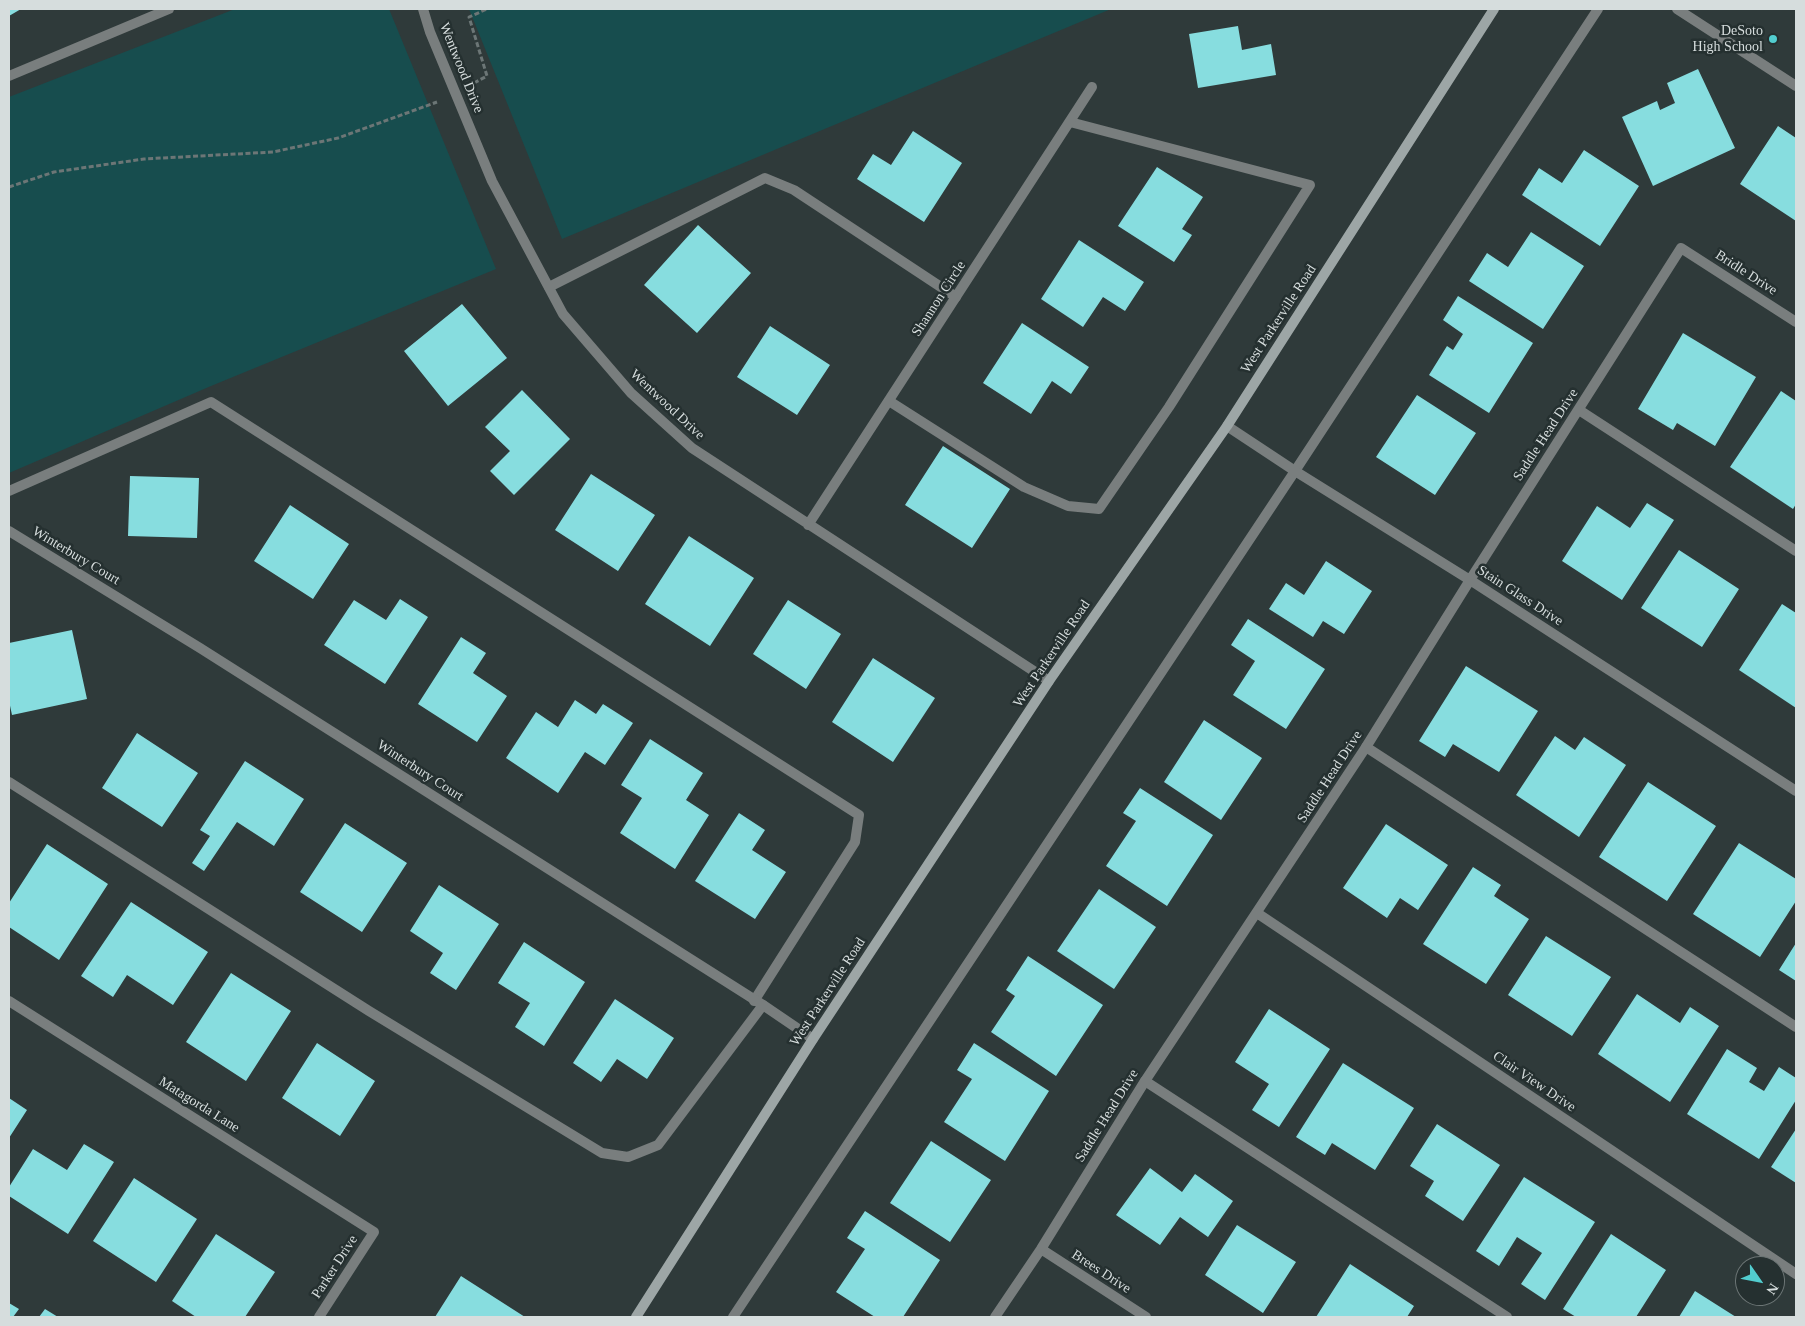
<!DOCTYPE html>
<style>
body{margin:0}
#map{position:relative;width:1805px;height:1326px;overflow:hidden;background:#2f3a3a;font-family:Georgia,serif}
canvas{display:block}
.frame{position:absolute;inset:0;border:10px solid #d6dddd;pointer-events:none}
.north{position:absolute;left:1735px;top:1256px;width:50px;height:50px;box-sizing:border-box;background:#253030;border:1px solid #6c7575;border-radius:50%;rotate:123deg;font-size:14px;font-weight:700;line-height:20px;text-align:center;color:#d6dddd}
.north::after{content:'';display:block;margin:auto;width:18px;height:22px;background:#52cdcf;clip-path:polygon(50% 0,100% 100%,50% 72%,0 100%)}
</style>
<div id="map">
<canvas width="1805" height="1326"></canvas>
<div class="frame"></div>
<div class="north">N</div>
</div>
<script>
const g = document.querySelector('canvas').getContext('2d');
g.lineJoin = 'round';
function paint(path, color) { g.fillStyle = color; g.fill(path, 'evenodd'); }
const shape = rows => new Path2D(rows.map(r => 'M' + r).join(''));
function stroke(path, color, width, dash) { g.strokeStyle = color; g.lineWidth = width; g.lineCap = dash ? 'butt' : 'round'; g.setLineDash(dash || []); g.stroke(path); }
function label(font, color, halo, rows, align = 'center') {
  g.font = font + ' Georgia,serif'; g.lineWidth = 5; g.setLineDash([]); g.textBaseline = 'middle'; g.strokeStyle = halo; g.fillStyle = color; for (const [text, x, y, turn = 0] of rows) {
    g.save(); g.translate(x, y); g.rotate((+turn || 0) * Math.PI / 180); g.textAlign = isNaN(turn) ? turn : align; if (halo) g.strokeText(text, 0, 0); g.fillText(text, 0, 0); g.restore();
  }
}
paint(shape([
 [235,9,389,9,496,269,211,386,9,473,9,97],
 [469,9,1111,9,562,239]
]), '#174d4e');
paint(shape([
 [9,9,21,9,9,16],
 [1238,26,1242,50,1271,44,1276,75,1198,88,1189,34],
 [1698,69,1735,148,1653,186,1622,117,1657,101,1660,110,1675,103,1667,83],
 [1778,126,1796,138,1796,221,1740,184],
 [913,131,962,163,924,222,857,179,873,154,891,165],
 [1584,150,1639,186,1600,246,1522,195,1539,168,1562,183],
 [1157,167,1203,197,1182,229,1192,235,1174,262,1118,226],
 [698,225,751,273,697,333,644,285],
 [1531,232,1584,266,1543,329,1469,281,1487,253,1508,267],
 [1079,240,1144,282,1125,311,1103,297,1083,327,1041,299],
 [1458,296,1533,343,1489,413,1429,375,1447,346,1453,350,1463,334,1443,320],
 [462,304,507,358,448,406,404,351],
 [1022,323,1089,367,1071,394,1052,381,1031,414,983,383],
 [770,326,830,365,797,415,737,377],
 [1683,333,1756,377,1715,446,1677,423,1673,430,1638,409],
 [522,390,570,439,514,495,490,471,510,451,485,427],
 [1781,391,1796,401,1796,504,1793,509,1730,467],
 [1417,395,1476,433,1435,495,1376,457],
 [943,446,1010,489,972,548,905,505],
 [591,474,655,515,618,571,555,530],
 [130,476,199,478,197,538,128,536],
 [1647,503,1674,520,1622,600,1562,561,1597,506,1630,528],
 [290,505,349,544,313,599,254,561],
 [689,536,754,578,710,646,645,604],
 [1679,550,1739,589,1702,647,1641,608],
 [1326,561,1372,591,1344,634,1323,621,1313,637,1269,609,1286,583,1304,595],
 [400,599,428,617,385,684,324,645,354,600,386,620],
 [788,600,841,634,806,689,753,654],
 [1782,604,1796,613,1796,708,1739,670],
 [1248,619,1325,669,1286,729,1233,695,1255,661,1231,645],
 [72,630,87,699,12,715,9,701,9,643],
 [461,637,486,653,473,673,507,696,477,742,418,704],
 [873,658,935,698,893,762,832,722],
 [1466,666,1538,711,1499,772,1453,744,1445,757,1419,741],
 [575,700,596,714,603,704,633,723,605,765,585,752,558,793,506,758,536,712,558,727],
 [1204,720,1262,758,1221,820,1164,782],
 [137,733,198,773,162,827,102,788],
 [1555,736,1575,750,1584,737,1626,765,1579,837,1516,795],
 [650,739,703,773,686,800,709,815,675,869,620,833,642,798,621,785],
 [245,761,304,799,274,846,237,822,204,871,192,863,210,836,200,830],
 [1648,782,1716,826,1667,901,1599,857],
 [1140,788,1213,835,1167,906,1106,866,1136,821,1123,813],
 [739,813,765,830,752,850,786,872,755,919,695,881],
 [345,823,407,863,362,932,300,892],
 [1386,824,1448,865,1418,910,1400,898,1387,918,1343,888],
 [1739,843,1796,879,1796,901,1760,957,1693,914],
 [47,844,108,884,59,960,9,927,9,903],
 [1473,867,1501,885,1494,896,1529,919,1486,984,1423,944],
 [439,885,499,924,456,990,430,973,443,953,410,931],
 [1099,889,1156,927,1114,989,1057,951],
 [131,902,208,952,173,1005,127,975,113,997,81,976],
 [1546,936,1611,977,1572,1036,1508,995],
 [524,942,585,982,544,1046,515,1027,530,1003,498,983],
 [1796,943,1796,981,1779,970],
 [1028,956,1103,1005,1056,1076,991,1032,1015,996,1006,990],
 [231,973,291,1011,246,1081,186,1042],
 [1637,994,1680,1023,1690,1007,1719,1026,1670,1102,1598,1054],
 [615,999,674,1038,647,1079,617,1059,601,1082,573,1063],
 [1269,1009,1330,1049,1279,1127,1252,1110,1269,1084,1235,1062],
 [317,1043,375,1081,340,1136,282,1098],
 [974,1043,1049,1091,1005,1161,944,1122,972,1079,957,1070],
 [1727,1049,1757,1068,1749,1082,1764,1091,1779,1067,1796,1078,1796,1100,1759,1159,1687,1114],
 [1343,1063,1414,1108,1375,1170,1332,1143,1325,1155,1296,1137],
 [9,1098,27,1110,9,1138],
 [1437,1124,1500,1165,1463,1221,1425,1196,1434,1181,1410,1166],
 [1796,1129,1796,1183,1771,1167],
 [931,1141,991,1180,950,1242,890,1203],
 [84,1144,114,1162,68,1234,9,1196,9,1187,33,1149,67,1170],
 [1150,1168,1182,1192,1195,1174,1233,1201,1208,1237,1180,1217,1160,1245,1116,1215],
 [1524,1177,1595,1222,1545,1300,1521,1284,1542,1253,1517,1237,1499,1266,1476,1251],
 [134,1178,197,1219,156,1282,93,1241],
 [865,1211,940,1260,903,1317,875,1317,836,1292,865,1249,847,1238],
 [1237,1225,1296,1262,1263,1313,1205,1275],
 [216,1234,275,1272,245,1317,196,1317,172,1301],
 [1611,1234,1666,1270,1636,1317,1576,1317,1563,1309],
 [1350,1264,1414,1306,1407,1317,1316,1317],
 [461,1276,525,1317,435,1317],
 [1695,1291,1736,1317,1679,1317],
 [9,1303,19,1309,13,1317,9,1317],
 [45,1309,58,1317,39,1317]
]), '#87dddf');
stroke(shape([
 [474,83,487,76,469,17,487,9],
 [9,187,54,172,144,159,273,152,338,138,437,102]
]), '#6c7676', 3, [5, 2.5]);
stroke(shape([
 [1677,9,1796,86],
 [9,76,169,9],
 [549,287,765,178,794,190,956,297],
 [889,401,1024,487,1068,506,1099,509,1169,407,1310,185,1070,122],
 [1579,410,1796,551],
 [9,491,211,402,859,815,855,842,754,1001],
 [1366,747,1796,1027],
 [9,782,369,1011,602,1153,628,1157,658,1145,763,1005],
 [1145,1081,1507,1317],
 [733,1317,1295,471,1598,9]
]), '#797e7e', 10);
stroke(shape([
 [423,9,430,32,492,181,563,314,631,393,692,448,1049,681],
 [1227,426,1295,471,1470,580,1796,791],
 [808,525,1092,87],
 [9,531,200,648,763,1005,813,1039],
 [1257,913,1796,1274],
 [9,1001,374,1232,319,1317],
 [1041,1249,1146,1317],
 [995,1317,1041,1249,1145,1081,1366,747,1470,580,1681,248,1796,322]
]), '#797e7e', 10);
stroke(shape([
 [636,1317,813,1039,1049,681,1227,426,1494,9]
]), '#9da6a6', 10);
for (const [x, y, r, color] of [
 [1773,39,5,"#52cdcf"]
]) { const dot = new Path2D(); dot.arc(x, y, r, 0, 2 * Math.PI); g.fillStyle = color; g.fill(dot); stroke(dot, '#253030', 2); }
label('14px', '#d6dddd', '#253030', [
 ["DeSoto",1763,31],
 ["High School",1763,47]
], 'right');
label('14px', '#d6dddd', '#253030', [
 ["Wentwood Drive",461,68,68],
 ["Bridle Drive",1746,273,33],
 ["Shannon Circle",939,299,-57],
 ["West Parkerville Road",1279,319,-57],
 ["Wentwood Drive",667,405,43],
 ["Saddle Head Drive",1546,435,-57],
 ["Winterbury Court",76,556,31],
 ["Stain Glass Drive",1520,596,33],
 ["West Parkerville Road",1052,654,-56],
 ["Winterbury Court",420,771,33],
 ["Saddle Head Drive",1330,777,-57],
 ["West Parkerville Road",828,992,-57],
 ["Clair View Drive",1534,1082,34],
 ["Matagorda Lane",199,1105,32],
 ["Saddle Head Drive",1107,1116,-58],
 ["Parker Drive",335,1267,-57],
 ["Brees Drive",1101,1272,33]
]);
</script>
